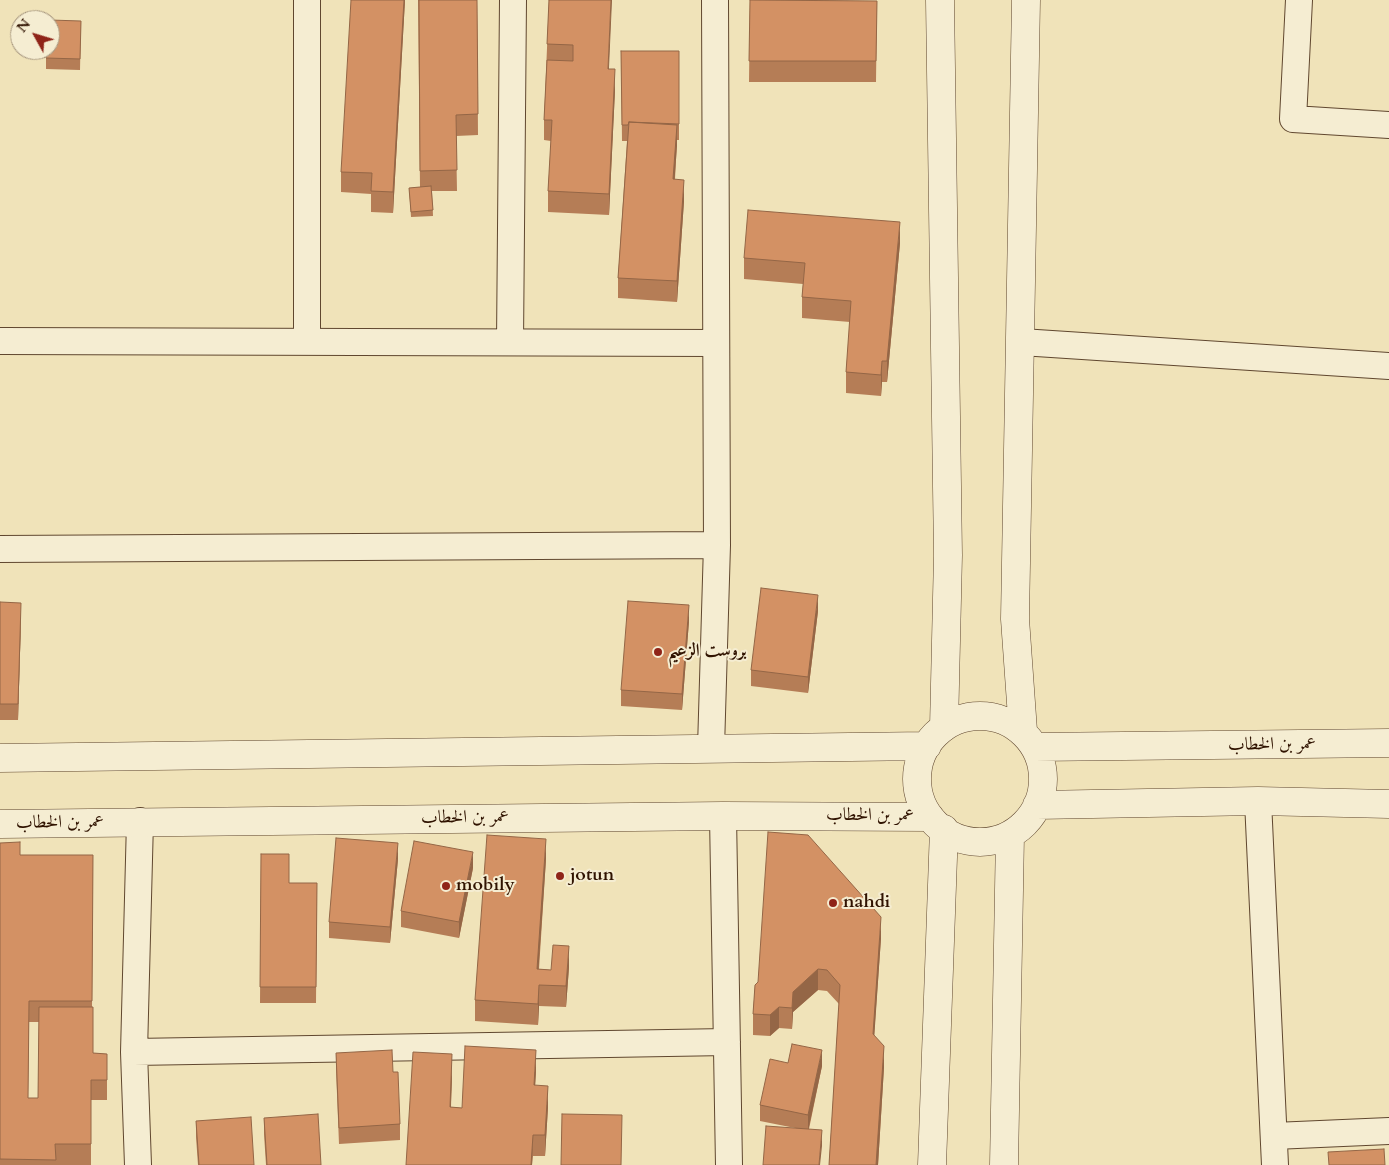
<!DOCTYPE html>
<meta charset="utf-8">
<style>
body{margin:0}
#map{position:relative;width:1389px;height:1165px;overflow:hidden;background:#f0e3b9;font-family:Cardo,serif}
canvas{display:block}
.north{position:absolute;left:10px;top:10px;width:50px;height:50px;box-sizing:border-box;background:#f5edd2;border:1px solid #a6967e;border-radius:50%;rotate:309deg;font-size:14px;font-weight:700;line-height:20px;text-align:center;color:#301301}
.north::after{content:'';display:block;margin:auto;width:18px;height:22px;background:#8f2418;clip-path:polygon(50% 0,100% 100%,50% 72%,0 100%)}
</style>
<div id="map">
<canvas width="1389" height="1165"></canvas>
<div class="north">N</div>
</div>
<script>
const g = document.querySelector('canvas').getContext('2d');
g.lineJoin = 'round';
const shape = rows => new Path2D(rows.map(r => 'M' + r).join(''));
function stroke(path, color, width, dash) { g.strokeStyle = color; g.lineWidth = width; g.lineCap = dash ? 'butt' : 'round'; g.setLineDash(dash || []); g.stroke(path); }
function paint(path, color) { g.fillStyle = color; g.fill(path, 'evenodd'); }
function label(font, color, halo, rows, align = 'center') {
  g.font = font + ' Cardo,Amiri,serif'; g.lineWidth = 4; g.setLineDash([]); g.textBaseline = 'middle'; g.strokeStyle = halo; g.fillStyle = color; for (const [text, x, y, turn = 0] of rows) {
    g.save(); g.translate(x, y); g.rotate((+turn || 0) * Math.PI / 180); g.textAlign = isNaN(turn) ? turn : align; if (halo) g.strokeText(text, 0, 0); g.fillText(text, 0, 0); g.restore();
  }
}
const minor = shape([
 [307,0,307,342],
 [1299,0,1293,119,1389,125],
 [0,341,716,343],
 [510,342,513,0],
 [1021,342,1389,366],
 [0,549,717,545],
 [711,748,717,545,715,0],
 [1258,801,1275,1165],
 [723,816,729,1165],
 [134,1052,727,1042],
 [1274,1136,1389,1131],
 [138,1165,134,1052,140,821]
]);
const tertiary = shape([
 [940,0,948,555,944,727],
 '917 779a63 63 0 1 1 126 0a63 63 0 1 1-126 0Z',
 [1023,731,1015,619,1026,0],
 [1035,747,1389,743],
 [0,758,927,746],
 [1037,805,1258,801,1389,804],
 [0,824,723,816,930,817],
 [932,1165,944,829],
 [1004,1165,1010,835]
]);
stroke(minor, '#60472f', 28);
stroke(tertiary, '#60472f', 29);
stroke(minor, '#f5edd2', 26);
stroke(tertiary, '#f5edd2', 28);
paint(shape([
 [405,0,393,213,371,212,371,194,341,192,341,172],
 [418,0,477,0,478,135,456,136,457,191,432,191,433,216,411,217,409,188,420,187],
 [549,0,609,69,615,90,609,215,548,212,548,191,551,141,544,140,544,120],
 [750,0,877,1,876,82,749,82],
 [81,21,80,70,46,69,46,50],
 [621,51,679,51,679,140,677,140,675,179,684,201,677,302,618,298,618,278,627,141,622,141],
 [900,243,887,382,882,382,881,396,846,393,846,372,850,322,802,318,802,297,803,284,744,279,744,258],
 [0,602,21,619,18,720,0,720],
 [818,611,808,693,751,686,751,670],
 [689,621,682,710,621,706,621,690],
 [0,843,20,855,93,855,92,1007,93,1053,107,1054,107,1100,91,1100,91,1165,0,1165],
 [29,1022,39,1022,38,1098,28,1098],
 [261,854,289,883,317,883,316,1003,260,1003],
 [398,859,390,943,329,938,329,922],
 [546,859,539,969,551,970,569,967,566,1007,539,1006,538,1025,475,1021,475,1000],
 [473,868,459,938,401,927,401,911],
 [881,938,874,1036,884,1067,878,1165,829,1165,839,1004,827,991,818,990,793,1012,792,1029,779,1028,770,1036,753,1035,753,1014,755,985],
 [336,1053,393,1072,400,1124,400,1140,339,1144,336,1069],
 [788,1063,822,1066,809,1129,822,1146,795,1128,760,1121,760,1105],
 [536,1071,535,1085,548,1107,545,1156,533,1156,532,1165,406,1165,452,1075,451,1107,462,1108],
 [264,1118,321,1165,266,1165,264,1134],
 [196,1121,254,1165,198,1165,196,1137]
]), '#b57d56');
paint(shape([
 [404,0,405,0,393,213,393,192],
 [611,0,612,0,608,90,608,69],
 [615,69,615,90,609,215,609,194],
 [677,125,677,146,673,200,673,179],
 [684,180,684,201,677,302,677,281],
 [900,222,900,243,887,382,887,361],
 [882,361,882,382,881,396,881,375],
 [818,595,818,611,808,693,808,677],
 [21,603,21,619,18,720,18,704],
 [689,605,689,621,682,710,682,694],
 [546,839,546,859,537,990,537,969],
 [398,843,398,859,390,943,390,927],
 [473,852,473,868,459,938,459,922],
 [881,917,881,938,873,1055,873,1034],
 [569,946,569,967,566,1007,566,986],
 [818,969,818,990,793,1012,792,1029,792,1008,793,992],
 [539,985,539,1006,538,1025,538,1004],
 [779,1007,779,1028,770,1036,770,1015],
 [884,1046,884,1067,878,1165,876,1165],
 [536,1050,536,1071,534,1106,534,1085],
 [822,1050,822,1066,808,1131,808,1115],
 [452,1054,452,1075,450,1128,450,1107],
 [548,1086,548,1107,545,1156,545,1135],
 [822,1130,822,1146,820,1165,819,1165],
 [533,1135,532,1165,531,1165]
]), '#946646');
const building = shape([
 [351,0,404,0,393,192,371,191,372,173,341,172,351,0],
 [419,0,477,0,478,114,456,115,457,170,420,171,419,0],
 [549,0,611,0,608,69,615,69,609,194,548,191,552,120,544,120,547,60,573,61,573,45,547,44,549,0],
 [750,0,877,1,876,61,749,61,750,0],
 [50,20,81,21,80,59,46,58,46,50,50,50,50,20],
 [621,51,679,51,679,124,629,122,628,125,622,125,621,51],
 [629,122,677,125,673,179,684,180,677,281,618,278,629,122],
 [431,186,433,210,411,212,409,188,431,186],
 [748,210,900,222,887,361,882,361,881,375,846,372,851,301,802,297,805,263,744,258,748,210],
 [761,588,818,595,808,677,751,670,761,588],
 [628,601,689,605,682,694,621,690,628,601],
 [0,602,21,603,18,704,0,704,0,602],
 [768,832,808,835,881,917,873,1034,884,1046,876,1165,829,1165,840,985,827,970,818,969,793,992,792,1008,779,1007,770,1015,753,1014,755,985,758,982,768,832],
 [487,835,546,839,537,969,551,970,553,945,569,946,566,986,539,985,538,1004,475,1000,487,835],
 [336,838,398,843,390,927,329,922,336,838],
 [414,841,473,852,459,922,401,911,414,841],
 [20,842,20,855,93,855,92,1001,29,1001,28,1098,38,1098,39,1007,93,1007,93,1053,107,1054,107,1080,91,1080,91,1144,55,1144,56,1160,0,1159,0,843,20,842],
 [261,854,289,854,289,883,317,883,316,987,260,987,261,854],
 [792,1044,822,1050,808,1115,760,1105,770,1059,788,1063,792,1044],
 [465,1046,536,1050,534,1085,548,1086,545,1135,533,1135,531,1165,406,1165,413,1052,452,1054,450,1107,462,1108,465,1046],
 [392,1050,393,1072,398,1072,400,1124,339,1128,336,1053,392,1050],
 [318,1114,321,1165,267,1165,264,1118,318,1114],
 [562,1114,622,1115,621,1165,561,1165,562,1114],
 [251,1117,254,1165,199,1165,196,1121,251,1117],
 [766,1126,822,1130,819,1165,763,1165,766,1126],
 [1384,1149,1385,1165,1329,1165,1328,1152,1384,1149]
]);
paint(building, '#d39164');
stroke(building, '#946646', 1);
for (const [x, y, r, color] of [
 [658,652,5,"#8f2418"],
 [560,876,5,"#8f2418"],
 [446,886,5,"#8f2418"],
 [833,903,5,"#8f2418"]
]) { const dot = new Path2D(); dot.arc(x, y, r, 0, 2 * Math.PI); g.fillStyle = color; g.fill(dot); stroke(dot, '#f5edd2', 2); }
label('bold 18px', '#301301', '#f5edd2', [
 ["بروست الزعيم",668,652],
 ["jotun",570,876],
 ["mobily",456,886],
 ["nahdi",843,903]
], 'left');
label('18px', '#301301', '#f5edd2', [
 ["عمر بن الخطاب",1272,745,-1],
 ["عمر بن الخطاب",870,816],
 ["عمر بن الخطاب",465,818,-1],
 ["عمر بن الخطاب",60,823,-1]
]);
</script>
